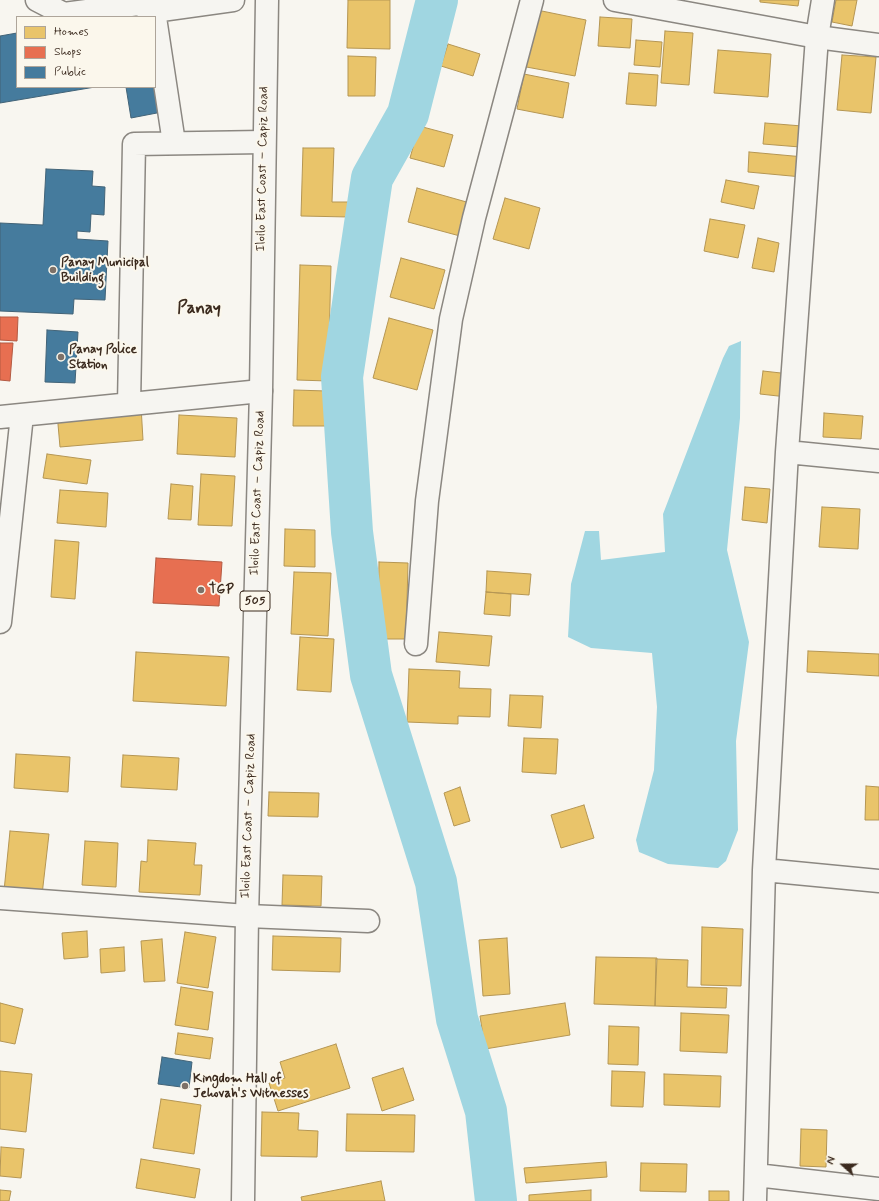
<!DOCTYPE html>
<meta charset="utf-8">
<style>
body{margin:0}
#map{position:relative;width:879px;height:1201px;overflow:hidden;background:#f8f6f0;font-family:Mynerve,sans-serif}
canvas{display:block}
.legend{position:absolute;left:16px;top:16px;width:140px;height:72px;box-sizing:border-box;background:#fbf7ec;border:1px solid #aea59a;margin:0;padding:5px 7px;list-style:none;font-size:12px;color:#3b2a1e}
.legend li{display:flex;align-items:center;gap:8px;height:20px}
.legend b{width:20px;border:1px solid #aea59a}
.north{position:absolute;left:823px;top:1145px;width:40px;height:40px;-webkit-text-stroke:3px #fbf7ec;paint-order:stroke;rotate:291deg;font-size:11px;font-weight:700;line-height:16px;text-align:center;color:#3b2a1e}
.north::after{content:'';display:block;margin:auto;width:14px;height:18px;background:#3b2a1e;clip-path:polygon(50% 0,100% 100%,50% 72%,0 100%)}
</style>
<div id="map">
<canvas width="879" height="1201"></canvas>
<ul class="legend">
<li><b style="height:11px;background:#e9c46a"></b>Homes</li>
<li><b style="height:11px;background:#e76f51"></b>Shops</li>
<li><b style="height:11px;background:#457b9d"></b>Public</li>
</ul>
<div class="north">N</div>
</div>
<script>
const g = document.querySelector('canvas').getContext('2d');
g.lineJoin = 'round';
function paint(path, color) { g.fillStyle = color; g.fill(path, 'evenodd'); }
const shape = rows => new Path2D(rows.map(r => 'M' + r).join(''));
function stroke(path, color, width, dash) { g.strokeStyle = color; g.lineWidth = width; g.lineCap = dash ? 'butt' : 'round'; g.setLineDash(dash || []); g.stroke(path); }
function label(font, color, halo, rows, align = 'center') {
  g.font = font + ' Mynerve,sans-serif'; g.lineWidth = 4; g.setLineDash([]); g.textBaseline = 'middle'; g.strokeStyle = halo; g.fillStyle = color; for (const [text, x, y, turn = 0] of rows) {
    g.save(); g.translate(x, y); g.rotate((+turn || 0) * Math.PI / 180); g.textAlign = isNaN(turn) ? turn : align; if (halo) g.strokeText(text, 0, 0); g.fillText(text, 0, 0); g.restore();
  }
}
paint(shape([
 [741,341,740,418,727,550,749,642,736,741,738,830,726,861,718,868,668,864,639,852,636,840,654,770,657,707,652,653,591,648,568,637,571,584,585,531,599,531,601,560,665,552,663,514,723,358,729,346]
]), '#a0d6e1');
const homes = shape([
 [348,0,390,0,390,49,347,48,348,0],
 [760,0,799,0,798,6,760,2,760,0],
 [836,0,857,0,852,26,832,22,836,0],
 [532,9,586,20,575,76,521,66,532,9],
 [600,17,632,19,630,48,598,46,600,17],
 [665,31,693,33,689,85,661,83,665,31],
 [636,40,662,42,660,67,634,65,636,40],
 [448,44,480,54,473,76,441,66,448,44],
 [718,50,771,54,768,97,714,93,718,50],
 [842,55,876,57,871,113,837,110,842,55],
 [348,56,376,57,375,96,348,96,348,56],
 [629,73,658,75,656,106,626,104,629,73],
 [524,74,569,83,563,118,517,109,524,74],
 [765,123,802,126,800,147,763,144,765,123],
 [419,126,453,135,444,167,410,158,419,126],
 [303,148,334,148,332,202,349,202,349,217,301,216,303,148],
 [749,152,804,157,802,177,748,172,749,152],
 [726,180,759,186,754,209,721,202,726,180],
 [417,188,470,203,460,236,408,222,417,188],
 [505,198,540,208,529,249,493,239,505,198],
 [710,219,745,225,738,258,704,251,710,219],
 [758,238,779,243,774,272,752,268,758,238],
 [401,258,445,270,434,309,390,297,401,258],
 [300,265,331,266,328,381,297,380,300,265],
 [389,318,433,330,417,390,373,378,389,318],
 [763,371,790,374,787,397,760,394,763,371],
 [294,390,327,391,327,426,293,426,294,390],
 [141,406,143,440,60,447,57,413,141,406],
 [824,413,863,416,861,439,823,437,824,413],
 [179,415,237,418,235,457,177,454,179,415],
 [47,454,91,460,87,484,43,478,47,454],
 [201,474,235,476,232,526,198,525,201,474],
 [171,484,193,486,191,520,168,519,171,484],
 [745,487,770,489,767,523,742,520,745,487],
 [60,490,108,493,106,527,57,523,60,490],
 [822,507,860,509,858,549,819,547,822,507],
 [285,529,315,530,315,567,284,566,285,529],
 [55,540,79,542,75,599,51,597,55,540],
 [379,562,408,563,406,639,378,639,379,562],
 [487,571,531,574,529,595,486,592,487,571],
 [294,572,331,573,328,636,291,634,294,572],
 [486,592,511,594,510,616,484,614,486,592],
 [439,632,492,636,489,666,436,662,439,632],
 [300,637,334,639,331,692,297,690,300,637],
 [808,651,879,654,879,676,807,672,808,651],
 [136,652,229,657,226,706,133,701,136,652],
 [409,669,460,671,459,688,491,689,490,717,458,716,458,724,407,722,409,669],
 [510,695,543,696,541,728,508,726,510,695],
 [524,738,558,739,556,774,522,772,524,738],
 [16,754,70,757,68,792,14,788,16,754],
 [123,755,179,758,177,790,121,787,123,755],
 [866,786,879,787,879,820,865,820,866,786],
 [460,787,470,821,454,826,444,793,460,787],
 [269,792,319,793,318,817,268,816,269,792],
 [584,805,594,838,561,848,551,815,584,805],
 [10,831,49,834,42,895,4,891,10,831],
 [148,840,196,843,194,865,202,865,200,895,139,892,141,861,147,862,148,840],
 [85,841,118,843,116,887,82,885,85,841],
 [283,875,322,876,321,906,282,905,283,875],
 [702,927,743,929,741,986,701,985,702,927],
 [87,931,88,957,64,959,62,933,87,931],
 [185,932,216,937,208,988,177,983,185,932],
 [273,936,341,938,340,972,272,970,273,936],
 [507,938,510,994,483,996,479,940,507,938],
 [162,939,165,981,144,982,141,941,162,939],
 [124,947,125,971,101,973,100,949,124,947],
 [596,957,657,958,655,1006,594,1004,596,957],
 [656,959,688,960,687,987,727,988,726,1008,655,1006,656,959],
 [181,987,213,992,208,1030,175,1025,181,987],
 [0,1003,23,1009,15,1044,0,1041,0,1003],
 [565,1003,570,1035,485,1049,480,1016,565,1003],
 [681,1013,729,1015,727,1053,680,1051,681,1013],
 [609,1026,639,1027,638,1065,608,1064,609,1026],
 [178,1033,213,1038,210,1059,175,1054,178,1033],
 [336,1044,350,1088,278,1111,269,1083,285,1078,280,1062,336,1044],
 [403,1068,414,1100,382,1111,372,1078,403,1068],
 [0,1071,32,1074,26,1132,0,1129,0,1071],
 [612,1071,645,1072,643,1107,611,1106,612,1071],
 [664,1074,721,1076,720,1107,664,1105,664,1074],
 [161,1099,201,1105,194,1154,153,1148,161,1099],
 [262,1112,299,1113,298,1130,318,1131,317,1157,261,1156,262,1112],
 [347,1114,415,1115,414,1152,346,1151,347,1114],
 [801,1129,827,1130,826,1167,800,1166,801,1129],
 [1,1147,24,1149,21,1178,0,1176,1,1147],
 [141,1159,200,1169,195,1198,136,1188,141,1159],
 [606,1162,607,1177,526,1183,524,1168,606,1162],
 [641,1163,687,1164,686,1192,640,1191,641,1163],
 [381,1181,385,1201,302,1201,301,1197,381,1181],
 [0,1190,11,1191,9,1201,0,1201,0,1190],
 [591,1190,591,1201,529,1201,529,1195,591,1190],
 [709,1191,729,1191,729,1201,709,1201,709,1191]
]);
paint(homes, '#e9c46a');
stroke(homes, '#b59653', 1);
const shops = shape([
 [0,317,18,317,17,341,0,340,0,317],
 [0,343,13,343,10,381,0,380,0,343],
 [156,558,222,562,219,606,153,603,156,558]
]);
paint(shops, '#e76f51');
stroke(shops, '#b35a42', 1);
const public = shape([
 [17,33,17,87,95,87,0,103,0,36,17,33],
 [126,87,155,87,162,112,131,118,126,87],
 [46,169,93,171,92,186,105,187,104,215,91,214,90,232,77,231,77,239,108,241,105,300,74,299,73,314,0,311,0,223,43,225,46,169],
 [47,330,78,332,75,383,45,382,47,330],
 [162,1057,192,1062,189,1088,158,1084,162,1057]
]);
paint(public, '#457b9d');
stroke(public, '#426377', 1);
stroke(shape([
 [437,0,408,114,372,178,342,377,352,532,371,675,436,882,457,1019,486,1111,496,1201]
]), '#a0d6e1', 42);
const minor = shape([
 [37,0,64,14,138,4,154,11],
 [615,0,817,37,879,45],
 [174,143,154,11,233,0],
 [129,404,134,144,263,142],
 [0,417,261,391],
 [787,452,879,461],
 [0,622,22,415],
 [416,644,427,501,451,319,474,218,532,0],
 [764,870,879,881],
 [0,898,247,916,368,921],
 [756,1175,879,1189],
 [755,1201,764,870,787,452,817,37,823,0]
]);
const major = shape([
 [243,1201,247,916,261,391,267,0]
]);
stroke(minor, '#8b8781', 25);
stroke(major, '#8b8781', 25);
stroke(minor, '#f6f5f1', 22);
stroke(major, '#f6f5f1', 22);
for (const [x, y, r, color] of [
 [53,270,4,"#7d7168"],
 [61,357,4,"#7d7168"],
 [201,590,4,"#7d7168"],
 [185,1086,4,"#7d7168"]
]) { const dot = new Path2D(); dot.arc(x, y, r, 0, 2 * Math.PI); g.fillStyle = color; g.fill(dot); stroke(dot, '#fbf7ec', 1.5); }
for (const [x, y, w] of [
 [255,601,30]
]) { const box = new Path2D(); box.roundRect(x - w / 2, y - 10, w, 20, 3); g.fillStyle = '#fbf7ec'; g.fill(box); stroke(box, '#3b2a1e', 1); }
label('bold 12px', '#3b2a1e', null, [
 ["505",255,601]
]);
label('13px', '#3b2a1e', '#fbf7ec', [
 ["Iloilo East Coast – Capiz Road",263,169,-89],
 ["Iloilo East Coast – Capiz Road",258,493,-88],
 ["Iloilo East Coast – Capiz Road",249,816,-88]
]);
label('bold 13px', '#3b2a1e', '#fbf7ec', [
 ["Panay Municipal",61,263],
 ["Building",61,278],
 ["Panay Police",69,350],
 ["Station",69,365],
 ["TGP",209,590],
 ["Kingdom Hall of",193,1079],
 ["Jehovah's Witnesses",193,1094]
], 'left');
label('bold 17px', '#3b2a1e', '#fbf7ec', [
 ["Panay",199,309]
]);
</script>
